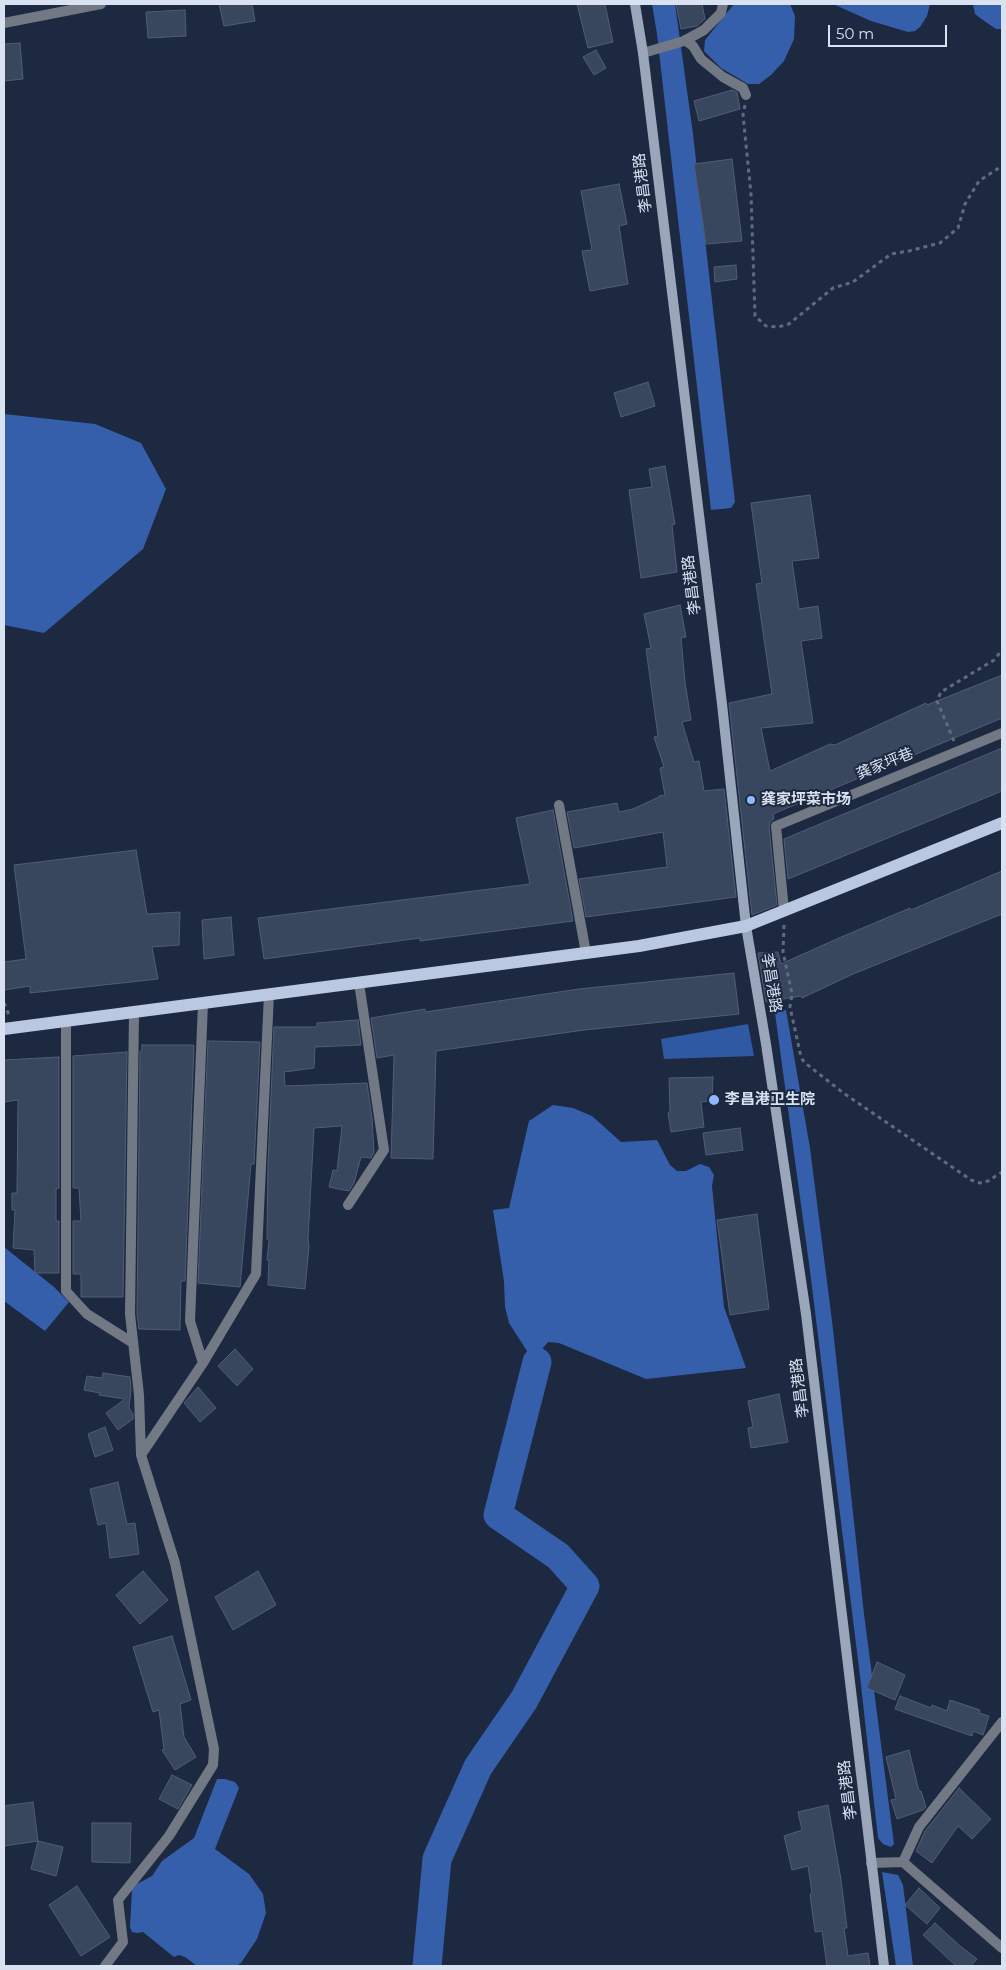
<!DOCTYPE html>
<meta charset="utf-8">
<style>
body{margin:0}
#map{position:relative;width:1006px;height:1970px;overflow:hidden;background:#1d2940;font-family:Montserrat,sans-serif}
canvas{display:block}
.frame{position:absolute;inset:0;border:5px solid #d9e2f1;pointer-events:none}
.scale{position:absolute;left:828px;top:25px;width:119px;height:22px;box-sizing:border-box;border:2px solid #d9e2f1;border-top:0;padding-left:6px;font-size:15px;line-height:18px;white-space:nowrap;color:#d9e2f1;-webkit-text-stroke:4px #1d2940;paint-order:stroke}
</style>
<div id="map">
<canvas width="1006" height="1970"></canvas>
<div class="frame"></div>
<div class="scale">50 m</div>
</div>
<script>
const g = document.querySelector('canvas').getContext('2d');
g.lineJoin = 'round';
function paint(path, color) { g.fillStyle = color; g.fill(path, 'evenodd'); }
const shape = rows => new Path2D(rows.map(r => 'M' + r).join(''));
function stroke(path, color, width, dash) { g.strokeStyle = color; g.lineWidth = width; g.lineCap = dash ? 'butt' : 'round'; g.setLineDash(dash || []); g.stroke(path); }
function label(font, color, halo, rows, align = 'center') {
  g.font = font + ' Montserrat,"Noto Sans SC",sans-serif'; g.lineWidth = 4; g.setLineDash([]); g.textBaseline = 'middle'; g.strokeStyle = halo; g.fillStyle = color; for (const [text, x, y, turn = 0] of rows) {
    g.save(); g.translate(x, y); g.rotate((+turn || 0) * Math.PI / 180); g.textAlign = isNaN(turn) ? turn : align; if (halo) g.strokeText(text, 0, 0); g.fillText(text, 0, 0); g.restore();
  }
}
paint(shape([
 [748,1024,754,1056,664,1059,661,1039]
]), '#3059a4');
paint(shape([
 [652,4,675,4,693,134,735,502,731,508,711,510,657,34],
 [734,4,790,4,795,16,794,39,784,61,771,75,759,84,748,84,721,68,704,51,705,40],
 [833,4,930,4,927,16,920,27,915,31,908,32,871,21],
 [973,4,1002,4,1002,29,996,29,980,18,975,14],
 [4,414,95,424,141,443,166,489,143,549,44,633,4,625],
 [786,1010,810,1148,833,1329,864,1614,894,1844,891,1847,883,1844,878,1838,860,1676,810,1271,775,1013],
 [553,1105,573,1108,592,1116,621,1142,657,1140,670,1165,677,1171,686,1171,700,1164,709,1167,714,1175,712,1186,724,1307,746,1368,646,1379,559,1343,548,1342,543,1348,535,1368,529,1354,509,1323,505,1307,504,1281,493,1210,509,1208,529,1121],
 [4,1247,54,1287,69,1302,45,1331,4,1301],
 [217,1779,225,1779,235,1782,239,1788,215,1849,249,1874,263,1894,266,1913,257,1939,241,1963,236,1966,197,1966,185,1957,179,1955,174,1957,143,1932,137,1933,132,1932,130,1927,132,1890,137,1884,152,1876,162,1861,194,1838],
 [882,1872,898,1875,903,1885,913,1966,896,1966]
]), '#365fab');
stroke(shape([
 [427,1966,437,1859,478,1767,524,1700,585,1586,558,1556,498,1515,537,1362]
]), '#365fab', 29);
const building = shape([
 [219,4,252,4,255,21,224,26,219,4],
 [577,4,605,4,613,42,588,48,577,4],
 [676,4,702,4,705,19,697,26,681,29,676,4],
 [185,10,186,36,148,38,146,12,185,10],
 [20,43,23,79,4,81,4,44,20,43],
 [596,50,606,68,594,75,583,57,596,50],
 [732,90,737,92,740,109,699,121,694,101,732,90],
 [732,159,742,241,706,244,694,164,732,159],
 [619,184,627,224,619,226,628,284,590,291,582,251,592,250,581,191,619,184],
 [736,265,737,279,715,282,714,267,736,265],
 [648,382,655,406,621,417,614,393,648,382],
 [665,466,675,524,672,525,677,572,641,578,629,490,652,487,649,469,665,466],
 [810,495,819,558,792,561,799,609,818,606,822,638,801,641,813,723,761,728,770,771,830,744,835,745,926,703,927,705,1002,675,1002,718,773,814,774,819,770,822,769,827,777,905,752,915,729,703,772,694,756,584,762,583,751,503,810,495],
 [680,605,686,637,681,638,685,682,691,720,682,722,694,762,699,761,704,791,724,789,736,897,586,917,579,879,667,867,663,832,574,848,567,812,617,803,619,812,633,809,659,797,659,796,665,795,660,768,664,767,654,737,658,736,646,649,651,648,644,614,680,605],
 [1002,748,1002,791,788,879,784,839,1002,748],
 [553,810,573,921,420,941,420,938,264,959,258,918,530,884,516,818,553,810],
 [136,850,147,914,180,912,179,945,152,947,158,979,30,993,30,986,4,990,4,962,26,959,14,865,136,850],
 [1002,871,1002,914,853,974,802,998,801,996,766,1002,758,953,778,952,781,964,839,938,910,908,911,910,1002,871],
 [231,917,234,955,204,959,202,920,231,917],
 [734,973,739,1014,584,1030,436,1051,433,1159,391,1158,394,1055,377,1058,371,1018,425,1009,425,1012,579,989,734,973],
 [358,1020,361,1045,315,1047,314,1068,284,1072,285,1086,367,1083,372,1118,374,1152,371,1158,361,1157,354,1183,349,1191,329,1187,333,1170,337,1171,342,1126,314,1128,308,1239,309,1246,305,1289,268,1285,269,1260,267,1260,269,1240,267,1239,268,1165,274,1027,317,1027,317,1023,358,1020],
 [208,1041,260,1042,254,1164,251,1164,240,1287,198,1283,208,1041],
 [142,1045,194,1045,185,1281,181,1281,180,1330,139,1329,137,1314,140,1051,142,1051,142,1045],
 [127,1052,123,1297,81,1297,81,1274,73,1274,73,1221,81,1221,79,1188,73,1188,73,1056,127,1052],
 [59,1057,59,1188,56,1189,56,1221,59,1221,59,1273,35,1273,34,1250,13,1248,15,1210,12,1210,12,1193,17,1193,18,1100,4,1102,4,1060,59,1057],
 [713,1077,712,1101,701,1102,704,1127,671,1132,668,1113,670,1112,669,1078,713,1077],
 [740,1128,743,1150,706,1155,703,1133,740,1128],
 [757,1214,769,1309,730,1315,717,1220,757,1214],
 [235,1349,253,1369,237,1386,218,1366,235,1349],
 [103,1373,130,1377,131,1389,129,1408,133,1414,133,1419,118,1430,106,1413,125,1399,99,1395,100,1393,84,1390,87,1376,102,1378,103,1373],
 [198,1387,216,1408,200,1422,184,1403,198,1387],
 [779,1394,788,1442,751,1448,748,1428,753,1427,748,1401,779,1394],
 [105,1427,113,1450,95,1457,88,1434,105,1427],
 [118,1482,127,1524,135,1523,139,1554,110,1558,106,1523,98,1525,90,1489,118,1482],
 [143,1571,168,1600,140,1624,116,1595,143,1571],
 [258,1571,276,1605,233,1630,215,1597,258,1571],
 [172,1636,191,1700,180,1704,184,1737,196,1757,175,1770,162,1750,164,1749,159,1710,153,1712,133,1647,172,1636],
 [877,1662,905,1675,895,1700,867,1688,877,1662],
 [900,1696,931,1708,932,1705,947,1711,950,1700,980,1710,979,1713,989,1716,983,1735,973,1731,972,1736,895,1709,900,1696],
 [909,1750,919,1791,921,1791,926,1807,923,1810,897,1819,891,1800,896,1799,886,1757,909,1750],
 [172,1775,192,1785,178,1809,159,1799,172,1775],
 [959,1788,991,1819,972,1839,958,1826,932,1863,916,1851,925,1831,959,1788],
 [33,1802,38,1841,4,1846,4,1806,33,1802],
 [828,1805,841,1880,847,1928,844,1928,848,1956,868,1953,870,1966,827,1966,822,1931,815,1932,810,1894,812,1893,808,1866,792,1870,784,1836,802,1830,798,1812,828,1805],
 [92,1823,131,1823,130,1863,92,1862,92,1823],
 [38,1841,63,1847,56,1876,31,1869,38,1841],
 [77,1886,110,1937,81,1956,49,1905,77,1886],
 [919,1888,940,1908,927,1924,905,1905,919,1888],
 [935,1923,959,1945,977,1959,971,1966,956,1966,923,1935,935,1923]
]);
paint(building, '#38465e');
stroke(building, '#4f5e77', 1);
stroke(shape([
 [745,105,743,115,751,194,755,316,766,326,778,327,789,324,833,288,853,282,891,254,909,251,940,243,958,228,965,204,979,181,1002,166],
 [954,741,937,701,941,692,994,660,1002,650],
 [784,925,783,952,792,994,790,1007,801,1057,804,1062,842,1092,971,1180,980,1183,988,1181,1002,1172],
 [4,1003,9,1015]
]), '#606b7f', 3, [4, 4]);
stroke(shape([
 [4,23,101,4],
 [685,40,693,46,701,59,723,77,743,88,746,95],
 [643,53,684,41,704,30,721,13,723,4],
 [559,805,586,953],
 [784,911,776,826,1002,733],
 [134,1012,130,1314,139,1395,141,1455],
 [66,1021,66,1291,87,1314,133,1343],
 [348,1205,384,1150,359,983],
 [203,1363,190,1321,203,1003],
 [903,1862,919,1827,1002,1722],
 [871,1863,903,1862,1002,1948],
 [105,1966,123,1942,118,1900,169,1836,213,1765,214,1749,175,1563,141,1455,203,1363,256,1274,269,994]
]), '#727985', 10);
stroke(shape([
 [635,4,643,53,722,704,746,926,766,1044,806,1314,884,1966]
]), '#9aa6b9', 10);
stroke(shape([
 [4,1029,639,946,746,926,1002,823]
]), '#bac9e1', 12);
for (const [x, y, r, color] of [
 [751,800,5,"#90b8fd"],
 [714,1100,6,"#90b8fd"]
]) { const dot = new Path2D(); dot.arc(x, y, r, 0, 2 * Math.PI); g.fillStyle = color; g.fill(dot); stroke(dot, '#1d2940', 2); }
label('15px', '#d9e2f1', '#1d2940', [
 ["李昌港路",643,183,-97],
 ["李昌港路",692,585,-97],
 ["龚家坪巷",885,764,-22],
 ["李昌港路",771,983,81],
 ["李昌港路",800,1388,-97],
 ["李昌港路",848,1790,-97]
]);
label('bold 15px', '#d9e2f1', '#1d2940', [
 ["龚家坪菜市场",761,800],
 ["李昌港卫生院",725,1100]
], 'left');
</script>
